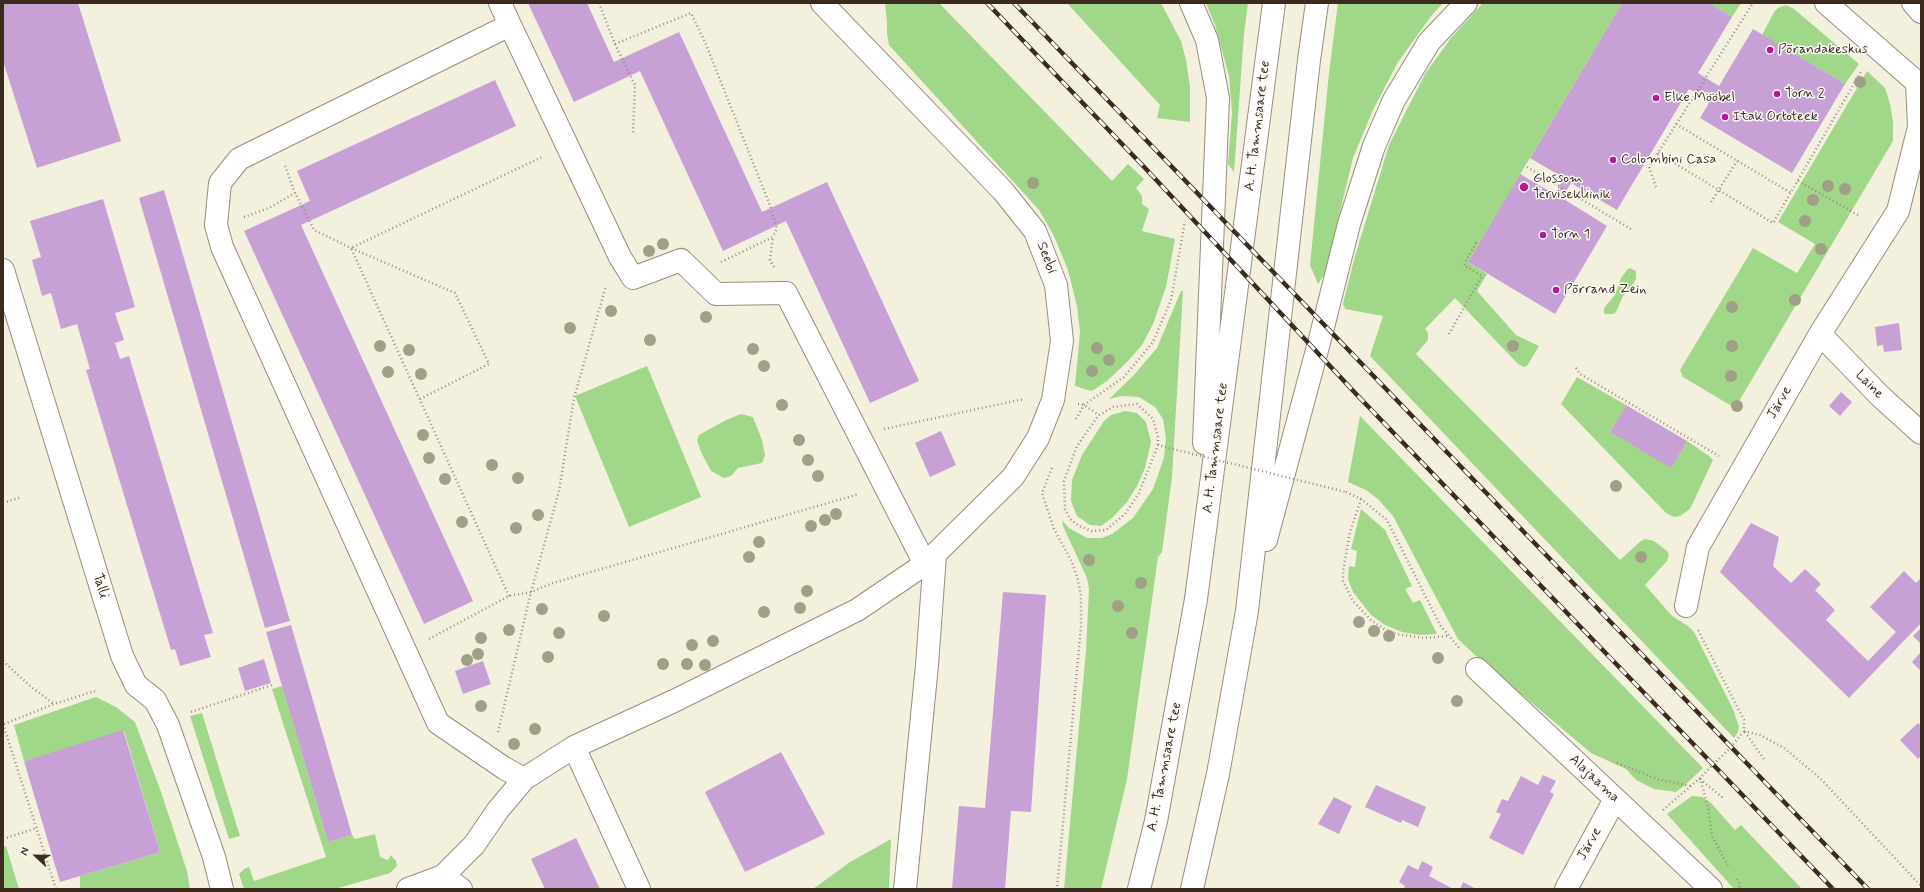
<!DOCTYPE html>
<meta charset="utf-8">
<style>
body{margin:0}
#map{position:relative;width:1924px;height:892px;overflow:hidden;background:#f4f0de;font-family:Mynerve,sans-serif}
canvas{display:block}
.frame{position:absolute;inset:0;border:4px solid #3b2a1e;pointer-events:none}
.north{position:absolute;left:16px;top:836px;width:40px;height:40px;-webkit-text-stroke:3px #fdfcf7;paint-order:stroke;rotate:292deg;font-size:11px;font-weight:700;line-height:16px;text-align:center;color:#3b2a1e}
.north::after{content:'';display:block;margin:auto;width:14px;height:18px;background:#3b2a1e;clip-path:polygon(50% 0,100% 100%,50% 72%,0 100%)}
</style>
<div id="map">
<canvas width="1924" height="892"></canvas>
<div class="frame"></div>
<div class="north">N</div>
</div>
<script>
const g = document.querySelector('canvas').getContext('2d');
g.lineJoin = 'round';
function paint(path, color) { g.fillStyle = color; g.fill(path, 'evenodd'); }
const shape = rows => new Path2D(rows.map(r => 'M' + r).join(''));
function stroke(path, color, width, dash) { g.strokeStyle = color; g.lineWidth = width; g.lineCap = dash ? 'butt' : 'round'; g.setLineDash(dash || []); g.stroke(path); }
function label(font, color, halo, rows, align = 'center') {
  g.font = font + ' Mynerve,sans-serif'; g.lineWidth = 3; g.setLineDash([]); g.textBaseline = 'middle'; g.strokeStyle = halo; g.fillStyle = color; for (const [text, x, y, turn = 0] of rows) {
    g.save(); g.translate(x, y); g.rotate((+turn || 0) * Math.PI / 180); g.textAlign = isNaN(turn) ? turn : align; if (halo) g.strokeText(text, 0, 0); g.fillText(text, 0, 0); g.restore();
  }
}
paint(shape([
 [885,3,939,3,1112,181,1128,164,1144,179,1136,188,1142,196,1142,204,1149,209,1142,231,1175,239,1166,287,1153,324,1142,345,1128,361,1107,381,1095,389,1091,391,1075,386,1080,332,1077,306,1068,270,1054,236,1039,210,889,45,887,34,887,22],
 [1067,3,1161,3,1181,41,1186,60,1190,87,1190,122,1157,118,1160,105],
 [1206,3,1248,3,1244,34,1234,172,1228,164,1232,113,1229,76,1215,25],
 [1338,3,1443,3,1432,15,1398,62,1373,110,1353,158,1325,274,1318,284,1310,265,1329,73],
 [1622,3,1468,262,1487,274,1477,291,1516,335,1539,346,1527,366,1524,367,1518,364,1455,298,1425,329,1428,333,1428,340,1416,354,1620,560,1641,541,1645,539,1654,541,1667,551,1669,555,1667,561,1645,585,1672,616,1688,626,1694,632,1733,709,1739,727,1738,732,1734,738,1370,356,1383,316,1345,309,1343,304,1355,256,1389,145,1425,74,1451,38,1482,4],
 [1709,3,1741,3,1732,17],
 [1786,5,1794,9,1859,64,1845,84,1762,35,1774,12,1778,8],
 [1867,71,1885,88,1890,104,1893,122,1893,141,1735,408,1683,377,1680,370,1753,248,1797,273,1815,244,1778,222],
 [1630,268,1636,271,1636,279,1630,289,1623,296,1616,312,1613,314,1606,314,1604,313,1604,308,1615,295,1621,278,1627,270],
 [1181,291,1183,291,1172,477,1162,552,1158,557,1127,779,1101,889,1064,889,1086,651,1089,589,1087,578,1063,526,1062,520,1069,528,1087,538,1102,538,1112,534,1133,518,1153,489,1164,458,1166,438,1163,419,1155,407,1139,397,1122,396,1109,399,1133,376,1157,348],
 [647,366,701,497,629,527,575,396],
 [1577,377,1626,405,1610,432,1671,467,1687,441,1709,456,1713,460,1690,509,1680,516,1674,517,1666,513,1561,404],
 [1125,411,1137,413,1146,422,1151,442,1145,468,1137,486,1127,502,1112,518,1101,526,1090,525,1077,516,1071,501,1072,480,1082,455,1104,421,1111,415],
 [741,414,753,417,762,440,765,455,762,463,738,468,731,476,724,478,711,471,701,452,697,440,699,435,724,421],
 [1360,416,1703,768,1684,786,1676,792,1654,789,1636,780,1626,769,1591,753,1475,655,1458,639,1393,516,1379,500,1366,490,1348,482],
 [1361,509,1385,530,1412,586,1405,589,1413,603,1420,600,1437,634,1420,635,1402,632,1385,625,1371,615,1353,592,1348,579,1349,566,1355,567,1357,551,1351,549],
 [282,686,328,842,352,835,355,839,375,834,380,857,388,860,391,855,396,861,397,866,390,873,335,889,244,889,239,874,244,869,249,867,254,881,326,857,272,689],
 [96,697,116,707,135,722,161,792,187,871,190,889,80,889,80,876,160,852,124,731,24,761,14,725],
 [202,713,240,836,229,839,190,716],
 [1692,796,1702,797,1711,803,1735,830,1741,825,1802,889,1734,889,1667,814],
 [891,839,889,889,813,889,850,862],
 [6,846,19,889,3,889,3,847]
]), '#a0d788');
paint(shape([
 [3,3,78,3,121,141,37,168,3,61],
 [528,3,587,3,614,62,679,32,762,212,827,182,919,381,870,403,786,221,723,251,640,71,574,102],
 [1622,3,1709,3,1732,17,1698,73,1719,86,1753,29,1845,84,1792,173,1700,118,1710,101,1689,89,1617,210,1571,183,1562,198,1607,226,1555,314,1468,262,1520,174,1554,194,1564,178,1530,158],
 [495,80,516,126,301,225,473,601,424,624,244,231,310,201,297,171],
 [164,190,290,621,265,628,139,198],
 [103,199,135,307,115,313,124,340,115,343,120,359,129,356,213,633,204,635,211,657,180,666,175,649,171,650,86,370,90,369,77,324,61,329,51,293,42,296,32,260,41,257,30,221],
 [1899,323,1902,350,1884,352,1883,345,1877,346,1875,327],
 [1841,392,1852,402,1840,416,1829,406],
 [1626,405,1687,441,1671,468,1610,432],
 [941,431,956,465,930,477,915,443],
 [1751,523,1779,537,1773,566,1791,583,1805,569,1821,584,1815,590,1835,610,1826,620,1868,661,1896,632,1870,607,1904,571,1916,583,1921,578,1921,623,1849,698,1720,572],
 [1003,592,1046,595,1031,812,1011,811,1005,889,952,889,959,806,985,808],
 [291,625,352,835,328,842,266,632],
 [1921,628,1921,644,1913,636],
 [1921,652,1921,671,1912,662],
 [264,659,271,683,245,691,238,668],
 [483,661,491,684,463,694,455,671],
 [1918,723,1921,726,1921,756,1918,759,1900,740],
 [123,730,160,852,60,882,24,761],
 [781,752,825,834,745,872,705,792],
 [1543,775,1556,781,1550,792,1554,794,1523,855,1489,838,1501,814,1496,812,1502,799,1508,801,1521,776,1538,785],
 [1376,785,1426,807,1418,827,1402,820,1401,823,1365,807],
 [1334,797,1352,806,1339,834,1318,824],
 [576,838,600,889,545,889,531,859],
 [1422,861,1433,867,1429,876,1453,889,1404,889,1405,886,1399,882,1408,865,1418,870],
 [1463,882,1476,889,1460,889]
]), '#c7a0d6');
const minor = shape([
 [500,3,510,25,239,159,220,183,216,225,222,247,438,723,504,768,524,779],
 [510,25,620,257,633,278,681,260,716,294,786,293,925,564],
 [3,270,122,656,136,685,155,700,168,725,214,857,222,889],
 [1820,334,1880,396,1921,433],
 [1686,606,1698,547,1820,334,1898,211,1919,127,1917,83],
 [1477,669,1711,889],
 [574,747,639,889],
 [443,876,461,889],
 [408,889,443,876,474,845,498,810,524,779,574,747,674,701,857,610,925,564,1013,477,1038,438,1053,400,1062,341,1056,285,1035,231,1003,191,822,3],
 [905,889,927,665,935,555],
 [1566,889,1615,799]
]);
const major = shape([
 [1191,3,1207,40,1218,98,1204,443],
 [1826,3,1921,86],
 [1266,540,1320,339,1349,224,1374,146,1394,100,1429,42,1466,3],
 [1139,889,1156,821,1196,599,1274,3],
 [1192,889,1218,774,1247,611,1309,60,1317,3]
]);
const highway = shape([
 [1913,3,1921,12]
]);
stroke(minor, '#988d7e', 24);
stroke(major, '#988d7e', 24);
stroke(highway, '#988d7e', 24);
stroke(shape([
 [599,3,615,44,635,85,633,133],
 [615,44,691,13,705,42,769,203,777,228,773,237],
 [1676,124,1791,193],
 [1658,153,1773,223,1862,70],
 [285,166,295,193,314,230,351,248,455,293,489,364,420,399],
 [1527,167,1631,229],
 [1798,181,1858,215],
 [1656,187,1649,167,1753,3],
 [1711,202,1737,161],
 [244,217,269,208,295,193],
 [721,262,773,237,770,260,774,267],
 [1449,334,1482,276,1464,265,1476,243,1478,245],
 [1576,368,1580,374,1719,456],
 [1078,404,1084,405,1099,415],
 [1076,419,1084,405,1124,377,1153,342,1171,300,1185,221],
 [884,429,1024,399],
 [1158,445,1158,437,1153,419,1137,404,1113,407,1099,415,1077,446,1064,481,1065,509,1070,519,1079,526,1092,531,1106,530,1125,514,1139,493,1158,445,1165,447],
 [1052,468,1042,493,1054,529,1072,562,1078,580,1081,596,1081,626,1057,889],
 [1346,492,1361,499,1387,520,1440,625,1460,649],
 [1361,499,1350,532,1343,571,1343,581,1353,601,1371,620,1384,629,1396,634,1424,638,1448,636],
 [3,503,21,497],
 [509,596,351,248,544,156],
 [429,639,509,596,531,592,553,583,859,494],
 [3,661,30,686,54,704],
 [191,712,272,685],
 [3,724,56,889],
 [4,724,54,704,95,691],
 [1744,731,1760,735,1784,748,1820,778,1921,886],
 [498,732,531,592,559,491,574,398,606,286],
 [1745,732,1764,759],
 [1617,763,1657,779,1690,786],
 [1700,778,1708,807,1712,836,1729,868],
 [1700,779,1723,798],
 [1663,810,1700,778,1731,747,1744,731,1744,720,1698,630],
 [3,839,37,828],
 [1737,879,1740,884,1739,888]
]), '#988d7e', 2.5, [1, 3]);
stroke(minor, '#fff', 22);
stroke(major, '#fff', 22);
stroke(highway, '#fff', 22);
const rail = shape([
 [987,3,1146,169,1358,396,1833,889],
 [1014,3,1868,889]
]);
stroke(rail, '#3b2a1e', 4.5);
stroke(rail, '#fdfcf7', 3, [9]);
stroke(shape([
 [1165,447,1346,492]
]), '#988d7e', 2.5, [1, 3]);
g.fillStyle = '#9fa086';
for (const [x, y] of [
 [1860,82],
 [1033,183],
 [1828,186],
 [1845,189],
 [1813,200],
 [1805,221],
 [663,244],
 [1821,249],
 [649,251],
 [1795,300],
 [1732,307],
 [611,311],
 [706,317],
 [570,328],
 [650,340],
 [380,346],
 [1513,346],
 [1732,346],
 [1097,348],
 [753,349],
 [409,350],
 [1109,360],
 [764,366],
 [1092,371],
 [388,372],
 [421,374],
 [1731,376],
 [782,405],
 [1737,406],
 [423,435],
 [799,440],
 [429,458],
 [808,460],
 [492,465],
 [818,476],
 [518,478],
 [445,479],
 [1616,486],
 [836,514],
 [538,515],
 [825,520],
 [462,522],
 [811,526],
 [516,528],
 [759,542],
 [749,557],
 [1641,557],
 [1089,560],
 [1141,583],
 [807,591],
 [1118,606],
 [800,608],
 [542,609],
 [764,612],
 [604,616],
 [1359,622],
 [509,630],
 [1374,631],
 [559,633],
 [1132,633],
 [1389,636],
 [481,638],
 [713,641],
 [692,645],
 [478,654],
 [548,657],
 [1438,658],
 [467,660],
 [663,664],
 [687,664],
 [705,665],
 [1457,701],
 [481,706],
 [535,729],
 [514,744]
]) { g.beginPath(); g.arc(x, y, 6, 0, 2 * Math.PI); g.fill(); }
for (const [x, y, r, color] of [
 [1770,50,4,"#b5179e"],
 [1777,94,4,"#b5179e"],
 [1656,98,4,"#b5179e"],
 [1725,117,4,"#b5179e"],
 [1613,160,4,"#b5179e"],
 [1524,187,5,"#b5179e"],
 [1543,235,4,"#b5179e"],
 [1556,290,4,"#b5179e"]
]) { const dot = new Path2D(); dot.arc(x, y, r, 0, 2 * Math.PI); g.fillStyle = color; g.fill(dot); stroke(dot, '#fdfcf7', 1.5); }
label('14px', '#3b2a1e', '#fdfcf7', [
 ["Põrandakeskus",1778,50],
 ["Torn 2",1785,94],
 ["Elke Mööbel",1664,98],
 ["Itak Ortoteek",1733,117],
 ["Colombini Casa",1621,160],
 ["Glossom",1533,179],
 ["Tervisekliinik",1533,195],
 ["Torn 1",1551,235],
 ["Põrrand Zein",1564,290]
], 'left');
label('14px', '#3b2a1e', '#fdfcf7', [
 ["A. H. Tammsaare tee",1258,126,-83],
 ["Seebi",1046,258,69],
 ["Laine",1869,385,46],
 ["Järve",1780,403,-60],
 ["A. H. Tammsaare tee",1216,448,-83],
 ["Talli",100,586,73],
 ["A. H. Tammsaare tee",1165,767,-79],
 ["Alajaama",1594,779,43],
 ["Järve",1590,844,-61]
]);
</script>
